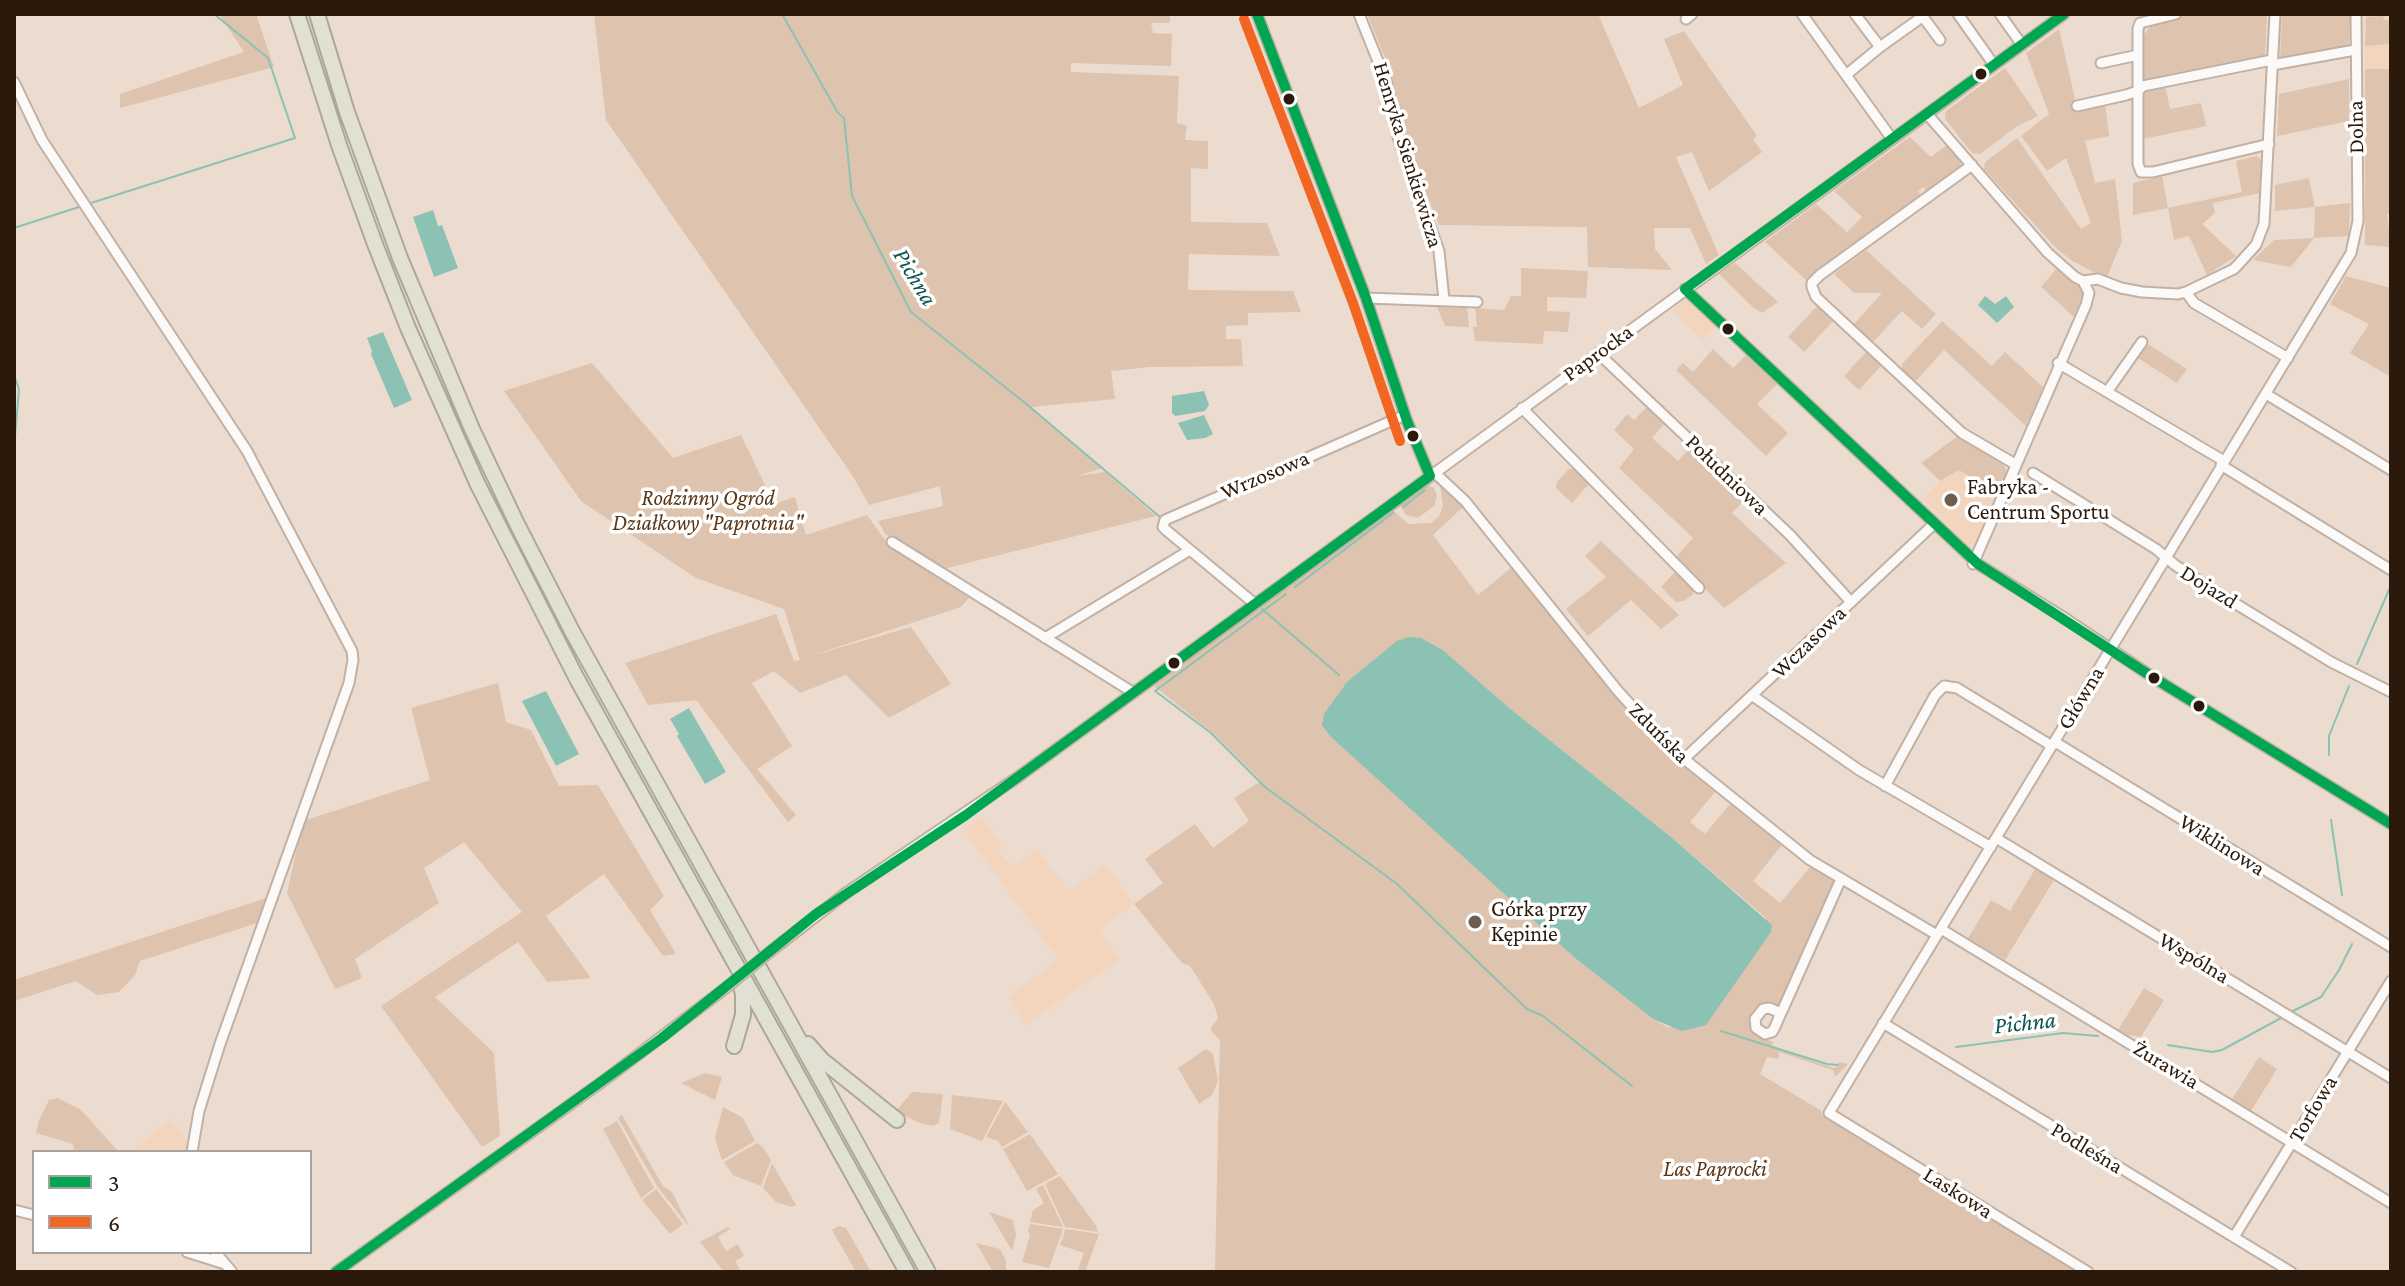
<!DOCTYPE html>
<meta charset="utf-8">
<style>
body{margin:0}
#map{position:relative;width:2405px;height:1286px;overflow:hidden;background:#ecdcd0;font-family:"Crimson Pro",serif}
canvas{display:block}
.frame{position:absolute;inset:0;border:16px solid #2b1a0b;pointer-events:none}
.legend{position:absolute;left:32px;top:1150px;width:280px;height:104px;box-sizing:border-box;background:#fff;border:2px solid #aaa39d;margin:0;padding:10px 14px;list-style:none;font-size:24px;color:#2b1a0b}
.legend li{display:flex;align-items:center;gap:16px;height:40px}
.legend b{width:40px;border:2px solid #aaa39d}
</style>
<div id="map">
<canvas width="2405" height="1286"></canvas>
<div class="frame"></div>
<ul class="legend">
<li><b style="height:10px;background:#00a651"></b>3</li>
<li><b style="height:10px;background:#f26522"></b>6</li>
</ul>
</div>
<script>
const g = document.querySelector('canvas').getContext('2d');
g.lineJoin = 'round';
function paint(path, color) { g.fillStyle = color; g.fill(path, 'evenodd'); }
const shape = rows => new Path2D(rows.map(r => 'M' + r).join(''));
function stroke(path, color, width, dash) { g.strokeStyle = color; g.lineWidth = width; g.lineCap = dash ? 'butt' : 'round'; g.setLineDash(dash || []); g.stroke(path); }
function label(font, color, halo, rows, align = 'center') {
  g.font = font + ' "Crimson Pro",serif'; g.lineWidth = 7; g.setLineDash([]); g.textBaseline = 'middle'; g.strokeStyle = halo; g.fillStyle = color; for (const [text, x, y, turn = 0] of rows) {
    g.save(); g.translate(x, y); g.rotate((+turn || 0) * Math.PI / 180); g.textAlign = isNaN(turn) ? turn : align; if (halo) g.strokeText(text, 0, 0); g.fillText(text, 0, 0); g.restore();
  }
}
paint(shape([
 [2366,14,2391,14,2391,69,2365,69],
 [1685,300,1716,326,1703,340,1672,310],
 [1959,470,1998,493,1974,544,1967,545,1923,499,1940,481],
 [982,817,1002,845,997,849,1007,861,1017,865,1036,849,1069,890,1105,864,1134,904,1099,930,1120,959,1025,1025,1008,997,1058,959,963,830],
 [170,1119,188,1142,186,1152,131,1152]
]), '#f3d4bc');
paint(shape([
 [219,14,256,14,274,67,120,108,120,94,244,52],
 [594,14,1170,14,1170,23,1151,23,1153,33,1172,34,1171,66,1071,63,1071,72,1179,76,1177,123,1187,126,1185,140,1208,141,1208,169,1191,168,1191,222,1267,223,1280,256,1189,254,1188,290,1293,291,1301,312,1248,313,1248,325,1226,326,1226,339,1241,339,1243,366,1150,367,1111,371,1115,399,1031,407,1103,468,1077,476,1105,472,1156,516,943,569,885,534,878,521,943,506,940,486,869,505,854,478,606,120],
 [1367,14,1598,14,1639,108,1683,85,1664,39,1684,31,1757,136,1753,139,1762,152,1709,191,1692,152,1676,157,1719,255,1706,264,1690,228,1654,228,1655,249,1672,270,1588,267,1587,227,1439,225,1403,137,1389,67],
 [2195,14,2267,14,2265,59,2143,84,2143,36,2153,23],
 [2282,14,2350,14,2349,48,2280,61],
 [2383,16,2384,20,2391,20,2390,44,2365,46,2366,17],
 [2059,29,2077,108,2105,102,2109,136,2085,141,2095,183,2115,179,2122,241,2106,279,2071,260,2056,248,1984,169,1985,162,2017,138,2081,229,2091,223,2066,158,2047,171,2021,136,2049,114,2026,53],
 [2005,68,2038,116,2016,127,1980,154,1972,153,1945,119,1946,111],
 [2365,69,2391,69,2391,212,2387,214,2391,247,2365,245],
 [2349,79,2349,121,2277,136,2279,94],
 [2165,85,2170,109,2201,103,2206,126,2143,139,2143,89],
 [1910,137,1931,157,1948,144,1961,162,1959,169,1927,192,1923,187,1918,191,1921,196,1807,281,1765,242,1816,204,1847,232,1862,217,1834,191],
 [2257,156,2261,160,2260,193,2213,203,2215,213,2202,224,2236,256,2207,275,2189,236,2174,240,2168,208,2133,215,2133,183,2162,176,2168,208,2242,192,2236,161],
 [2309,178,2315,207,2350,203,2349,236,2314,238,2291,267,2253,260,2274,240,2314,238,2315,207,2275,211,2275,185],
 [1866,250,1936,314,1922,329,1902,311,1872,343,1853,325,1882,293,1854,293,1834,274],
 [1735,263,1778,302,1762,313,1754,308,1719,274],
 [1521,268,1588,271,1586,298,1547,297,1547,311,1570,312,1568,332,1544,331,1543,344,1475,341,1473,327,1477,327,1475,308,1504,310,1511,296,1521,296],
 [2056,269,2082,283,2084,292,2074,317,2041,287],
 [2346,276,2391,288,2391,377,2350,353,2369,324,2330,304],
 [1818,305,1834,320,1804,352,1788,337],
 [1437,307,1467,308,1469,327,1445,326],
 [1942,321,1992,366,2005,352,2043,387,2026,426,1944,350,1914,383,1902,371,1902,364],
 [2148,344,2187,369,2177,383,2138,358],
 [1713,349,1733,368,1746,355,1777,384,1757,404,1788,433,1766,456,1676,370,1683,363,1693,372],
 [1867,351,1882,365,1859,390,1844,376],
 [592,363,673,458,741,435,774,504,795,497,806,535,867,515,890,547,969,598,961,607,807,657,911,627,951,684,889,718,846,675,800,693,774,671,752,683,792,746,757,769,796,815,788,822,696,700,648,705,625,663,776,614,794,661,800,660,784,609,696,578,581,501,504,391],
 [1649,405,1667,421,1652,438,1678,461,1692,446,1747,497,1732,513,1786,563,1724,608,1675,558,1693,538,1619,468,1634,449,1614,430,1627,414,1634,420],
 [1958,436,2003,463,2007,472,1998,493,1959,470,1940,481,1921,463],
 [1569,469,1575,469,1590,483,1572,503,1556,488,1557,482],
 [1426,485,1434,488,1437,496,1434,506,1418,518,1406,515,1400,505,1402,502],
 [1442,485,1463,507,1433,535,1478,595,1512,567,1638,721,1676,760,1715,792,1690,822,1705,834,1730,804,1782,845,1753,881,1780,903,1811,866,1835,880,1779,1006,1770,1005,1753,1029,1757,1034,1773,1042,1772,1047,1834,1068,1839,1066,1838,1062,1848,1064,1835,1077,1833,1070,1779,1052,1779,1059,1767,1057,1760,1074,1820,1110,1824,1117,2079,1272,1215,1272,1220,1040,1210,1029,1218,1018,1214,1004,1190,966,1182,963,1134,904,1163,883,1145,859,1195,824,1213,848,1249,821,1234,798,1261,781,1214,734,1154,686,1392,509,1408,524,1431,523,1439,516,1443,505,1440,486],
 [1421,638,1443,650,1508,707,1671,837,1766,918,1669,1028,1653,1019,1575,958,1324,715,1347,682],
 [1601,541,1639,577,1679,615,1661,629,1631,600,1588,636,1566,609,1606,577,1585,556],
 [1677,570,1694,587,1693,594,1684,601,1676,602,1661,587],
 [498,683,506,722,531,730,559,786,598,785,664,896,650,910,676,954,663,956,604,874,546,916,591,978,547,982,518,942,435,997,494,1053,500,1136,482,1147,381,1006,522,912,464,842,424,868,439,903,355,959,362,978,335,989,287,893,303,821,430,780,411,708],
 [2035,869,2054,880,2005,960,1968,938,1991,900,2010,911],
 [266,898,257,923,140,961,135,975,119,992,97,995,76,981,14,1001,14,980],
 [2144,988,2164,1000,2141,1037,2128,1035,2118,1030],
 [1206,1049,1213,1054,1218,1081,1212,1095,1199,1104,1178,1068],
 [2259,1057,2277,1069,2251,1111,2232,1099],
 [705,1073,722,1077,715,1100,681,1083],
 [912,1092,943,1094,939,1123,932,1126,917,1122,896,1111],
 [952,1095,1003,1101,982,1141,950,1129],
 [58,1098,81,1110,119,1152,74,1152,73,1144,36,1133,39,1120,49,1100],
 [1005,1102,1028,1132,1002,1147,998,1141,986,1137],
 [723,1107,743,1118,755,1141,722,1160,715,1138],
 [622,1115,663,1186,672,1192,690,1228,657,1186,618,1118],
 [617,1121,654,1188,641,1198,603,1129],
 [1030,1134,1058,1174,1027,1191,1003,1149],
 [757,1143,763,1147,771,1160,761,1186,733,1175,724,1162],
 [772,1163,796,1205,792,1207,776,1202,763,1188],
 [1060,1176,1096,1226,1098,1232,1065,1227,1045,1184],
 [1043,1185,1063,1227,1030,1222,1033,1210,1044,1203,1036,1189],
 [656,1189,683,1224,670,1234,642,1200],
 [989,1212,1013,1220,1016,1235,1012,1251],
 [1030,1224,1063,1229,1049,1268,1022,1262,1030,1235,1028,1231],
 [839,1226,846,1228,871,1272,856,1272,832,1230],
 [728,1227,730,1229,718,1237,726,1251,738,1244,744,1256,735,1261,741,1272,724,1272,700,1242],
 [1065,1229,1099,1234,1085,1272,1077,1272,1084,1253,1060,1245,1062,1239,1065,1238,1063,1237],
 [976,1243,1000,1249,1006,1261,1006,1272,993,1272]
]), '#dec3ae');
paint(shape([
 [433,210,438,226,442,225,458,268,434,277,413,217],
 [1985,296,1995,304,2006,296,2014,307,1997,323,1978,305],
 [383,332,412,400,394,408,371,354,372,351,367,338],
 [1204,391,1209,405,1205,411,1175,416,1172,413,1172,396],
 [1204,415,1213,434,1205,438,1187,440,1178,423],
 [1409,637,1421,638,1443,650,1508,707,1671,837,1772,925,1771,932,1706,1025,1682,1031,1653,1019,1575,958,1330,736,1322,725,1324,714,1347,682,1397,641],
 [546,691,579,754,556,766,522,701],
 [689,708,726,772,705,784,677,736,679,734,670,719]
]), '#8bc2b3');
stroke(shape([
 [782,14,838,113,844,118,852,196,911,312,1030,407,1160,517],
 [91,203,295,138,268,58,214,14],
 [14,228,79,207],
 [14,375,19,389,14,448],
 [1403,507,1425,490],
 [1295,587,1393,513],
 [1286,594,1155,691,1211,733,1265,787,1397,884,1527,1009,1543,1016,1632,1086],
 [1262,609,1339,675],
 [2357,664,2391,585],
 [2329,755,2329,736,2349,686],
 [2331,820,2342,895],
 [2291,1012,2321,997,2339,970,2352,944],
 [1721,1031,1827,1064,1838,1065],
 [2168,1045,2212,1052,2222,1050,2281,1018],
 [1956,1047,2063,1033,2098,1036]
]), '#8bc2b3', 2);
const minor = shape([
 [1257,14,1366,298,1407,421,1430,476],
 [1359,14,1386,81,1399,141,1439,251,1444,300],
 [1802,14,1892,139],
 [1855,14,1880,47,1922,17],
 [1921,14,1940,40],
 [1958,14,1994,65],
 [2000,14,2022,45],
 [2176,14,2140,23,2138,29,2138,164,2141,172,2153,172,2269,144],
 [1686,19,1692,14],
 [2101,63,2138,55],
 [2272,65,2355,50],
 [1846,75,1880,47],
 [14,82,42,140,247,451,352,651,353,660,349,683,220,1044,199,1111,192,1152],
 [2077,106,2126,95,2138,91,2143,86,2272,60],
 [1927,114,2048,253,2075,277,2083,281,2098,279,2121,288,2142,292,2178,294,2186,292,2234,269,2256,245,2264,224,2275,14],
 [1972,165,1820,275,1812,283,1812,287,1816,297,1962,433,2015,464],
 [1685,289,1978,564,2063,617,2154,678,2391,824],
 [2186,292,2194,303,2288,358],
 [1366,298,1477,302],
 [1598,353,1790,535,1851,602],
 [2058,363,2224,461],
 [2107,392,2142,342],
 [2266,394,2391,470],
 [1522,408,1699,588],
 [2221,465,2391,570],
 [1435,473,1465,501,1618,691,1668,746,1810,860,1937,935],
 [2033,473,2156,549,2175,565,2205,585,2331,662,2391,692],
 [892,542,1134,693],
 [1973,564,2086,305,2089,293,2083,281],
 [1255,604,1166,530,1163,527,1165,520,1405,415],
 [1045,638,1190,550],
 [1753,696,1859,770,1991,847],
 [2055,742,2391,947],
 [1683,760,1934,524],
 [1885,786,1935,695,1944,686,1957,688,2052,746],
 [1996,838,2391,1078],
 [1941,929,2391,1203],
 [771,951,846,893,1018,777,2064,14],
 [1781,1013,1769,1008,1763,1009,1755,1019,1756,1028,1765,1034,1772,1032,1774,1029,1781,1013,1783,1009,1841,879],
 [1883,1023,2291,1272],
 [14,1210,34,1215],
 [2234,1237,2391,981],
 [187,1252,225,1264],
 [215,1252,232,1272],
 [336,1272,606,1079,727,987],
 [2088,1272,1829,1113,2351,253,2358,221,2356,14]
]);
const highway = shape([
 [297,14,340,148,375,244,408,328,478,485,577,679,907,1272],
 [317,14,347,112,400,258,472,429,517,524,573,633,928,1272],
 [808,1044,822,1060,897,1120],
 [734,1046,743,1015,743,994,740,982]
]);
stroke(minor, '#c1b1a5', 13);
stroke(highway, '#ada894', 18);
stroke(minor, '#fcfaf8', 9);
stroke(highway, '#e1e1d3', 14);
const minorBridge = shape([
 [727,987,771,951]
]);
stroke(minorBridge, '#c1b1a5', 13, []);
stroke(minorBridge, '#fcfaf8', 9);
stroke(shape([
 [1257,14,1366,298,1407,421,1430,476],
 [1685,289,1978,564,2154,678,2391,824],
 [1685,289,2064,14],
 [336,1272,662,1038,816,914,966,815,1430,476]
]), '#00a651', 10);
stroke(shape([
 [1244,19,1353,303,1400,441]
]), '#f26522', 10);
for (const [x, y, r, color] of [
 [1981,74,7,"#2b1a0b"],
 [1289,99,7,"#2b1a0b"],
 [1728,329,7,"#2b1a0b"],
 [1413,436,7,"#2b1a0b"],
 [1951,500,8,"#6f5e50"],
 [1174,663,7,"#2b1a0b"],
 [2154,678,7,"#2b1a0b"],
 [2199,706,7,"#2b1a0b"],
 [1475,922,8,"#6f5e50"]
]) { const dot = new Path2D(); dot.arc(x, y, r, 0, 2 * Math.PI); g.fillStyle = color; g.fill(dot); stroke(dot, '#fff', 3); }
label('22px', '#2b1a0b', '#fff', [
 ["Dolna",2356,127,-91],
 ["Henryka Sienkiewicza",1408,155,73],
 ["Paprocka",1598,353,-36],
 ["Wrzosowa",1265,475,-23],
 ["Południowa",1727,475,44],
 ["Dojazd",2209,587,32],
 ["Wczasowa",1809,642,-44],
 ["Główna",2081,698,-59],
 ["Zduńska",1659,733,45],
 ["Wiklinowa",2222,845,32],
 ["Wspólna",2194,958,31],
 ["Żurawia",2166,1065,31],
 ["Torfowa",2313,1109,-59],
 ["Podleśna",2087,1148,31],
 ["Laskowa",1958,1193,32]
]);
label('22px', '#2b1a0b', '#fff', [
 ["Fabryka -",1967,487],
 ["Centrum Sportu",1967,512],
 ["Górka przy",1491,909],
 ["Kępinie",1491,934]
], 'left');
label('italic 22px', '#5a3614', '#fff', [
 ["Rodzinny Ogród",708,498],
 ["Działkowy \"Paprotnia\"",708,523],
 ["Las Paprocki",1715,1169]
]);
label('italic 24px', '#09554a', '#fff', [
 ["Pichna",915,277,59],
 ["Pichna",2025,1023,-6]
]);
</script>
